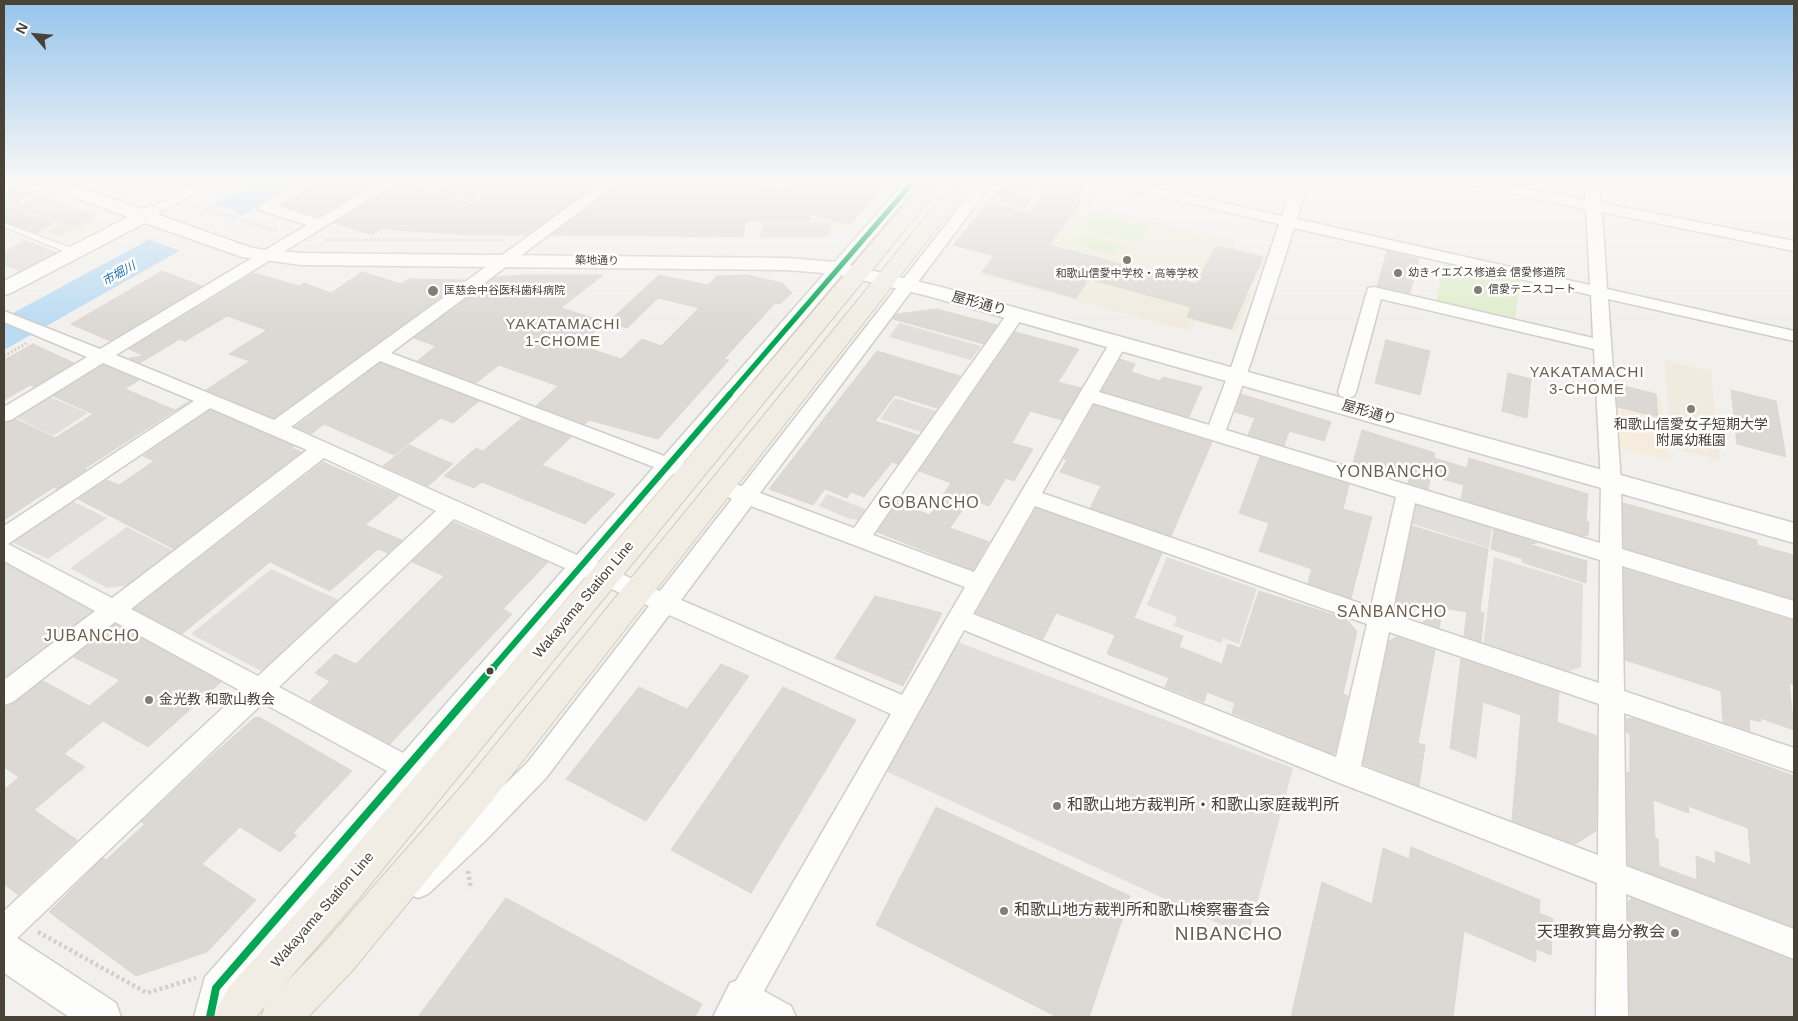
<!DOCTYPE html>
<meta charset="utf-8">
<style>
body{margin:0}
#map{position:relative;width:1798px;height:1021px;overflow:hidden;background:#f2f0ec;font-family:Helvetica,sans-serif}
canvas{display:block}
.frame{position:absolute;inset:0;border:5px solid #494237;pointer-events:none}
.north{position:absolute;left:10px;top:10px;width:50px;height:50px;-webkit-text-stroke:4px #fff;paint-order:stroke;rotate:297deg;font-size:14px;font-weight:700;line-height:20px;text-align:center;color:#494237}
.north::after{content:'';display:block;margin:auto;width:18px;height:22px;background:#494237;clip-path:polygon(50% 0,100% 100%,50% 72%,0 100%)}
</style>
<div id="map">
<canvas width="1798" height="1021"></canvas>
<div class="frame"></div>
<div class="north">N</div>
</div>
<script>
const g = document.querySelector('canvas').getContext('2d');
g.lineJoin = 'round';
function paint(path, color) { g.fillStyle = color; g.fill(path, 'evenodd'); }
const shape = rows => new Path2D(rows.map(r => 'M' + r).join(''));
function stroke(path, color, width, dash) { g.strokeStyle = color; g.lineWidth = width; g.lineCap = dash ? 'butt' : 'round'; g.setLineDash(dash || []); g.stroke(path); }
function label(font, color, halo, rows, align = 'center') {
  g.font = font + ' Helvetica,"Noto Sans JP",sans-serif'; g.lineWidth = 5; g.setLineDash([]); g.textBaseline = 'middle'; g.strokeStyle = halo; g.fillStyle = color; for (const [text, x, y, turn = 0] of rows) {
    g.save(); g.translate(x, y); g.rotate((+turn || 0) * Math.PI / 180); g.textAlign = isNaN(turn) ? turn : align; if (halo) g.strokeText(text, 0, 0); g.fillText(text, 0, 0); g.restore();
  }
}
paint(shape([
 [52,199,94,215,84,240,66,234,51,241,4,223],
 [767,206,812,206,811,216,853,226,821,238,760,238],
 [1616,388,1661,398,1668,460,1620,448]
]), '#f5ecde');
paint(shape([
 [1048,182,1089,182,1079,196,1095,200,1091,206,1235,241,1232,247,1267,256,1255,283,1221,275,1216,285,1252,294,1236,332,1194,321,1189,331,978,274],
 [1665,360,1711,371,1720,460,1670,447]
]), '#f0ebde');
paint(shape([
 [1092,213,1148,226,1138,243,1081,229],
 [1082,235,1122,245,1115,255,1076,245],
 [1444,262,1520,280,1515,321,1436,301]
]), '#dfedcb');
paint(shape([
 [453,182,502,182,471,202,437,192],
 [1003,182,1044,182,1035,194,1000,186],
 [18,187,94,215,91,221,60,236,47,231,60,225,26,211,4,222,4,193],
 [1000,188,1033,197,1024,209,990,200],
 [813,221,831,222,829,236,821,238,760,238,763,223,812,223],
 [25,240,58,253,21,272,4,265,4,251],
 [899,323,981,346,971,360,889,337],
 [45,395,88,413,53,436,11,415],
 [895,398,936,411,921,432,880,419],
 [827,494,868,510,861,520,850,519,819,506],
 [66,498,107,518,48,559,5,539],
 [1414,499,1493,523,1489,548,1403,521],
 [127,527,177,553,133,585,107,588,70,568],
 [4,557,102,612,4,689,5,634],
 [1167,557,1257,589,1239,644,1223,638,1221,643,1174,626,1177,617,1147,605],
 [1494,557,1583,584,1581,667,1564,673,1483,646],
 [271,569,343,602,265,673,191,634],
 [952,640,1293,768,1248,937,879,768]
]), '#e1dfdb');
paint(shape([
 [255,182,301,182,4,350,4,318]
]), '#bbdbf2');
paint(shape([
 [209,205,234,209,238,214,243,216,181,251,147,239]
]), '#f2f0ec');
const building = shape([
 [320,182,377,182,318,217,282,205,320,182],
 [506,182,600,182,527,235,468,235,381,229,372,235,334,223,399,183,472,204,506,182],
 [621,182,760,182,758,189,793,190,794,182,889,182,849,225,810,214,809,221,746,221,743,237,551,235,621,182],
 [1055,182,1083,182,1072,197,1082,200,1049,245,1196,284,1216,246,1263,257,1231,329,1187,317,1191,307,1089,279,1076,298,982,272,995,256,953,245,988,203,1030,213,1055,182],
 [4,205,53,224,36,233,4,221,4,205],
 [1387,251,1419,259,1410,293,1377,286,1387,251],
 [162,271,202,286,110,341,71,324,162,271],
 [362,272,401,284,409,279,464,280,274,418,206,390,250,361,229,354,267,330,227,316,185,341,180,339,140,363,129,358,144,356,129,349,254,273,299,286,304,283,331,293,362,272],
 [523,275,603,275,561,308,605,322,579,345,621,359,642,339,661,346,699,308,658,298,627,328,608,322,659,275,708,285,717,276,747,275,782,283,792,293,780,304,775,303,724,359,729,360,658,439,589,420,585,424,536,406,558,386,499,365,476,383,417,361,436,346,414,338,495,277,523,275],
 [937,309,971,318,997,325,984,344,893,319,896,314,937,309],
 [1015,332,1079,349,1058,382,1081,388,1062,420,1030,411,1012,443,1033,449,1014,481,1006,478,989,506,970,499,950,528,989,542,973,570,877,532,897,503,930,515,951,483,919,471,1015,332],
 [1386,340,1430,351,1420,395,1375,383,1386,340],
 [33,344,74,363,34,387,30,385,4,400,4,360,33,344],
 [877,351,960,376,937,408,895,395,875,421,918,435,898,464,892,462,864,497,851,492,847,498,825,489,813,505,769,489,877,351],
 [1120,359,1135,364,1131,372,1160,381,1163,377,1202,387,1189,417,1102,391,1120,359],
 [380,363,479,401,453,423,441,418,394,455,324,424,311,434,295,427,380,363],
 [103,365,139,380,125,389,175,410,190,401,84,469,86,470,57,489,54,487,4,520,4,423,15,419,55,438,93,414,53,396,103,365],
 [1508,373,1531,379,1527,418,1502,411,1508,373],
 [1616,384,1656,394,1658,417,1618,407,1616,384],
 [1731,390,1776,401,1786,457,1737,444,1731,390],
 [1241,394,1331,422,1324,441,1289,431,1284,446,1248,435,1255,418,1235,412,1241,394],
 [1094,405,1212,442,1171,536,1090,508,1101,486,1060,472,1067,460,1064,459,1094,405],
 [210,410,294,446,292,448,301,452,174,549,78,499,107,480,119,485,154,461,143,456,210,410],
 [522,418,571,437,542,465,615,494,585,524,482,482,474,488,444,476,476,448,483,451,522,418],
 [1362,430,1435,453,1434,458,1467,468,1469,458,1588,494,1586,521,1589,522,1588,535,1583,536,1461,499,1464,485,1431,476,1428,489,1408,483,1409,479,1353,463,1362,430],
 [409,445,453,464,428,486,383,466,409,445],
 [1260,457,1349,484,1343,509,1372,517,1351,598,1308,583,1312,569,1259,551,1269,523,1239,513,1260,457],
 [323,462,399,496,365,525,402,540,388,553,378,549,330,591,270,562,182,634,134,609,323,462],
 [1623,503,1757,540,1757,545,1794,555,1794,599,1624,548,1623,503],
 [1036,508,1162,553,1134,618,1183,636,1179,647,1222,664,1228,644,1240,648,1259,591,1346,619,1357,631,1343,694,1348,696,1335,752,1333,754,1232,713,1235,703,1207,692,1204,702,1165,687,1169,678,1107,654,1115,635,1056,613,1043,639,976,613,1036,508],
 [453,522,548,562,503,609,512,614,390,744,310,701,330,681,315,673,335,654,356,664,444,576,412,562,453,522],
 [1412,526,1488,549,1480,611,1484,613,1481,642,1464,636,1467,612,1443,608,1439,628,1423,622,1435,616,1396,603,1412,526],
 [1494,529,1537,543,1528,544,1587,561,1586,583,1522,562,1523,559,1491,549,1494,529],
 [1624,569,1793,621,1794,685,1789,683,1794,730,1760,718,1761,722,1749,719,1750,731,1723,722,1721,691,1625,660,1624,569],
 [875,596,942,613,903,686,835,658,875,596],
 [115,624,221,682,148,747,103,721,64,754,85,767,34,810,77,840,18,895,4,884,4,790,19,777,4,767,4,707,14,703,43,681,89,706,120,680,73,657,115,624],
 [1397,637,1435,650,1418,743,1425,745,1419,786,1363,764,1389,641,1397,637],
 [1461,659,1559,692,1557,722,1597,736,1596,831,1575,844,1512,821,1521,715,1483,702,1476,758,1450,748,1461,659],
 [721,664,749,676,646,821,566,779,639,687,687,709,721,664],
 [783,687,856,720,751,893,671,850,783,687],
 [259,717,352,771,293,833,297,835,280,852,240,827,202,864,256,900,207,952,136,976,49,912,103,858,106,860,145,824,141,822,207,760,254,718,259,717],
 [1633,718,1794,776,1794,927,1628,865,1627,775,1627,772,1630,773,1630,734,1626,732,1626,719,1633,718],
 [1653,800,1689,813,1688,806,1748,828,1751,865,1715,851,1716,864,1696,856,1697,880,1659,866,1658,839,1655,838,1653,800],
 [936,807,1130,896,1089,1017,1057,1017,876,925,936,807],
 [1411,847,1540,900,1539,913,1553,919,1551,955,1536,949,1536,962,1464,931,1453,1017,1291,1017,1322,882,1372,904,1383,848,1409,859,1411,847],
 [506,898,702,1004,695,1017,418,1017,506,898],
 [1632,898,1794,961,1794,1017,1630,1017,1628,902,1632,898]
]);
paint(building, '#dcd9d4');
stroke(building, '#dad7d1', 1);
const service = shape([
 [55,184,60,185,23,204,16,202,55,184],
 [4,223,77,250,78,252,74,254,71,254,4,227,4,223]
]);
const minor = shape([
 [197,182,215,182,167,209,162,211,154,206,197,182],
 [300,182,317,182,278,206,318,219,380,182,397,182,116,355,274,420,603,182,619,182,391,353,664,456,905,182,920,182,683,463,689,469,686,474,679,476,673,474,597,563,660,591,732,499,726,496,723,491,726,486,733,484,742,486,979,182,993,182,760,493,854,528,1010,310,1022,310,1025,314,873,535,974,572,1112,339,1124,339,1127,343,1099,392,1209,425,1233,362,1279,224,1113,186,1108,185,1106,182,1131,182,1282,216,1294,182,1308,182,1297,219,1590,285,1586,209,1475,186,1470,185,1468,182,1496,182,1586,200,1585,182,1599,182,1601,203,1794,241,1794,251,1602,212,1607,289,1794,331,1794,341,1608,299,1621,482,1622,549,1794,601,1794,619,1622,566,1624,691,1794,748,1794,772,1624,713,1626,866,1794,929,1794,959,1626,894,1628,1017,1596,1017,1597,883,1337,782,964,630,764,991,791,1006,796,1017,750,1017,733,1008,729,997,733,986,891,714,669,615,546,778,484,842,428,894,418,898,408,894,404,884,408,874,464,824,528,762,649,606,585,577,426,765,430,774,426,783,417,786,410,783,230,995,226,1017,194,1017,205,977,387,771,263,703,14,941,4,946,4,911,241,691,115,622,13,702,4,705,4,680,95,611,4,561,4,526,194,401,103,363,11,420,4,421,4,407,87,357,4,322,4,311,100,349,307,225,260,210,257,207,300,182],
 [1294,228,1591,295,1593,338,1374,287,1368,288,1338,392,1340,396,1347,398,1354,396,1356,392,1381,299,1594,349,1601,482,1600,543,1226,430,1251,362,1294,228],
 [380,361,654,467,577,555,291,427,380,361],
 [1093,403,1396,497,1371,607,1042,493,1093,403],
 [210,408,307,450,112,598,8,544,210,408],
 [324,458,436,511,258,676,131,609,324,458],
 [1415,503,1600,560,1599,683,1392,614,1415,503],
 [751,506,965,587,902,695,681,600,751,506],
 [1035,506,1367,624,1336,757,973,614,1035,506],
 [454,519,565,568,403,753,279,687,454,519],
 [1389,632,1599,704,1598,855,1361,766,1389,632]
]);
const tertiary = shape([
 [40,182,66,182,142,209,151,206,158,208,160,212,159,215,252,248,268,250,301,253,787,258,836,262,941,287,1794,523,1794,543,928,296,836,274,787,270,301,265,242,257,145,223,11,293,4,295,4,281,128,217,43,186,40,182],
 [4,933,17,938,116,1003,121,1017,69,1017,4,973,4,933],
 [744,978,758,983,763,997,754,1017,713,1017,730,983,744,978]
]);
const primary = shape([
 [924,182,944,182,356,902,282,987,324,943,466,781,954,182,973,182,490,803,352,971,308,1017,261,1017,265,1006,256,1017,213,1017,228,988,330,876,924,182]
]);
stroke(service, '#d0cec9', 2);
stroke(minor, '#d0cec9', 3);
stroke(tertiary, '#d0cec9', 3);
stroke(primary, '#d5ccb9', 2);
stroke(shape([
 [126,182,144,188],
 [194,205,276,231],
 [326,240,505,240],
 [4,356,27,343]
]), '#d2d0ca', 2.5, [2, 2]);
stroke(shape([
 [468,871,471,889],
 [38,932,147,993,196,978]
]), '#d2d0ca', 4.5, [3, 3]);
paint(service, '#fdfdfc');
paint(minor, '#fdfdfc');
paint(tertiary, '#fdfdfc');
paint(primary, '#f1ede4');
stroke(shape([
 [729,395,913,182]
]), '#00a651', 5);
stroke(shape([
 [492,669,730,394]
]), '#00a651', 6);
stroke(shape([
 [210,1017,216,988,493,668]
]), '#00a651', 8);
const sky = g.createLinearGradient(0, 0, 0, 325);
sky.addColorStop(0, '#96c4ec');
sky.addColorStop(0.56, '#f9f8f6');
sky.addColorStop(1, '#f9f8f600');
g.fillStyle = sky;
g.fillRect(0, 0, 1798, 325);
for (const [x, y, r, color] of [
 [1127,260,5,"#847f76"],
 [1398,273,5,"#847f76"],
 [1478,290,5,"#847f76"],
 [433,291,6,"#847f76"],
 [1691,409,5,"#847f76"],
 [490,671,4.5,"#494237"],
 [149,700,5,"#847f76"],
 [1057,806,5,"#847f76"],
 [1004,911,5,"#847f76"],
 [1675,933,5,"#847f76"]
]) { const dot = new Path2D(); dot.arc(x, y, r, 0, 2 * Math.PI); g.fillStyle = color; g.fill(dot); stroke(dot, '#fff', 2); }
label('11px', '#494237', '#fff', [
 ["築地通り",597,261,1]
]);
label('11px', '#494237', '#fff', [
 ["幼きイエズス修道会 信愛修道院",1408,273],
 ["和歌山信愛中学校・高等学校",1127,274,"center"],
 ["信愛テニスコート",1488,290],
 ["匡慈会中谷医科歯科病院",444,291]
], 'left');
label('italic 12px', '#2977b2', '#fff', [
 ["市堀川",119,274,-29]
]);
label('14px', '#494237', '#fff', [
 ["屋形通り",979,304,15],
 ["屋形通り",1369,413,16],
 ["Wakayama Station Line",584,600,-50],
 ["Wakayama Station Line",323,910,-49]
]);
label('14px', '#494237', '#fff', [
 ["和歌山信愛女子短期大学",1691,425],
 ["附属幼稚園",1691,441],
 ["金光教 和歌山教会",159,700,"left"]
]);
g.letterSpacing = '1px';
label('15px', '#6c604d', '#fff', [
 ["YAKATAMACHI",563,325],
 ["1-CHOME",563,342],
 ["YAKATAMACHI",1587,373],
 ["3-CHOME",1587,390]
]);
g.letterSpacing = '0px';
g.letterSpacing = '1px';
label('16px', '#6c604d', '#fff', [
 ["YONBANCHO",1392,473],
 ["GOBANCHO",929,504],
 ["SANBANCHO",1392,613],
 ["JUBANCHO",92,637]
]);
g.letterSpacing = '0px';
label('16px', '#494237', '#fff', [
 ["和歌山地方裁判所・和歌山家庭裁判所",1067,806],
 ["和歌山地方裁判所和歌山検察審査会",1014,911],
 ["天理教箕島分教会",1665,933,"right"]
], 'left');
g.letterSpacing = '1px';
label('19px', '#6c604d', '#fff', [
 ["NIBANCHO",1229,935]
]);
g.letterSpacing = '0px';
</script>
